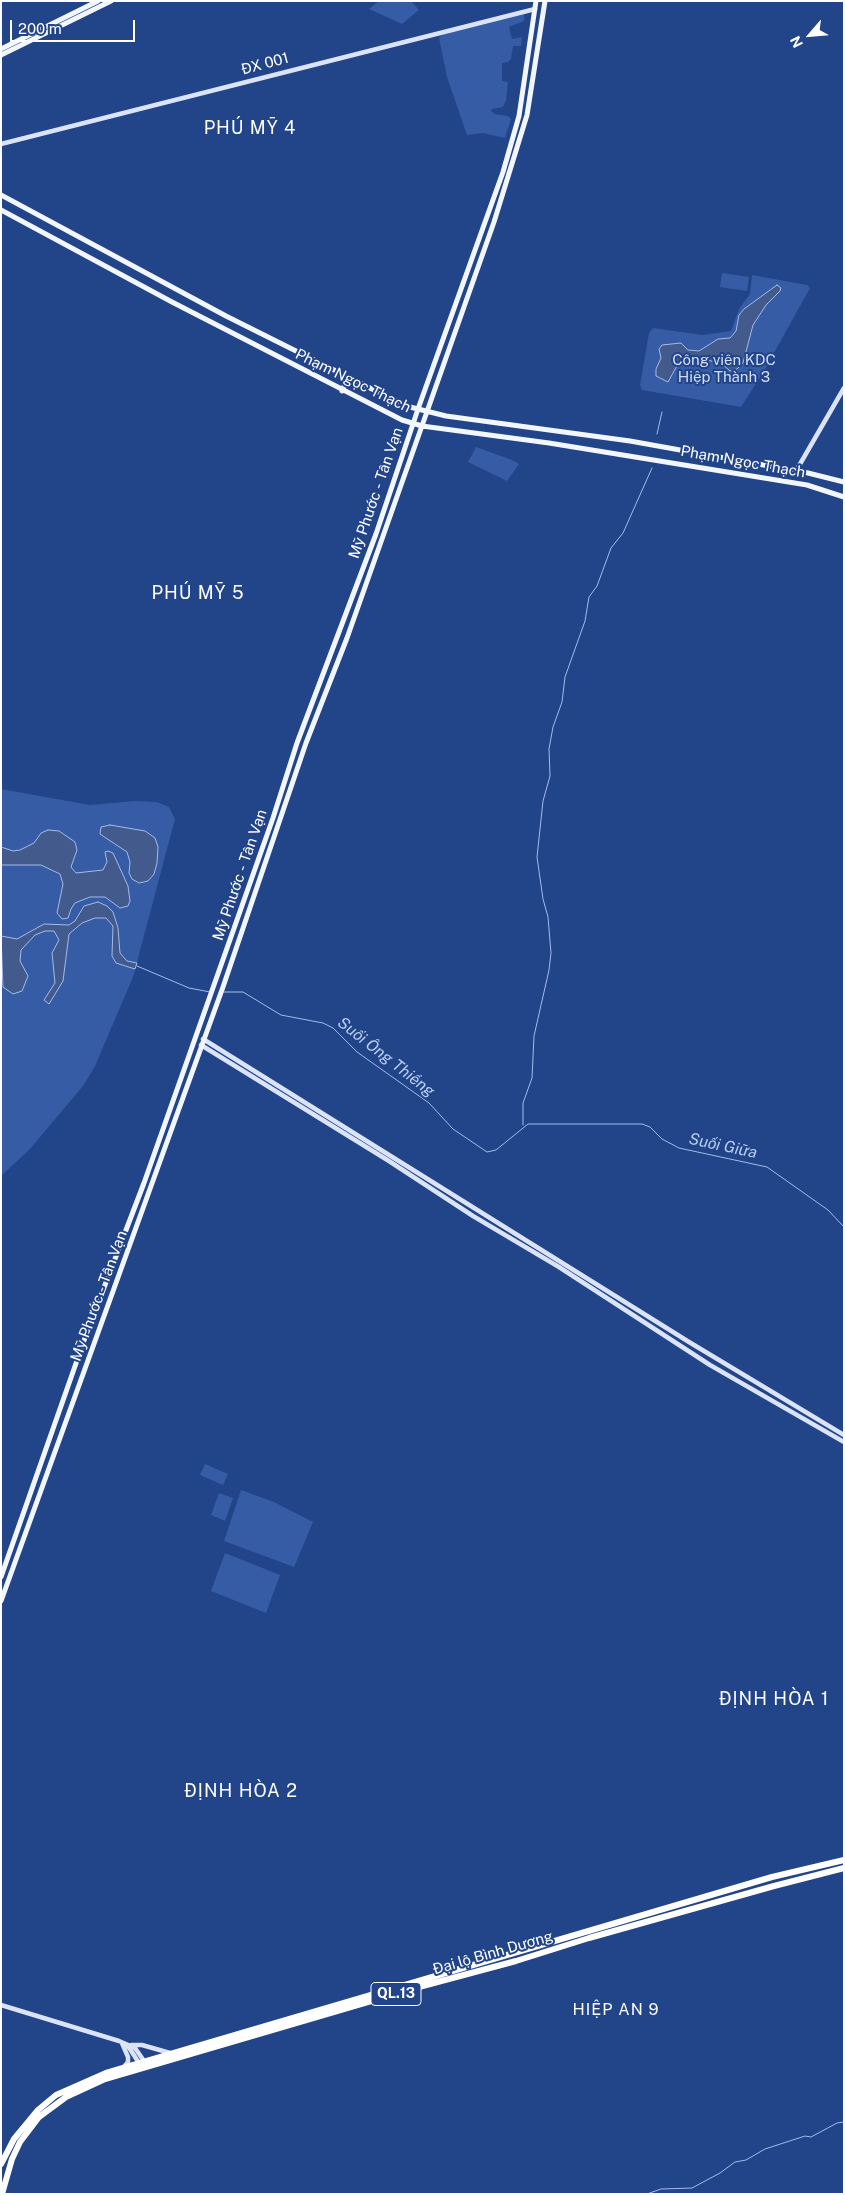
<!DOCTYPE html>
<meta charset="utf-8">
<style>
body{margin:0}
#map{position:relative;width:845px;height:2195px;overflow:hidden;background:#224489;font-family:"Public Sans",sans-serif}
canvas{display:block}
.frame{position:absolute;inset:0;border:2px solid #fff;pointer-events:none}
.north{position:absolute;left:785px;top:10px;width:50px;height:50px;-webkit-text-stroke:4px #224489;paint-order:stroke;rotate:243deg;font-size:14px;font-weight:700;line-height:20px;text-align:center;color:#fff}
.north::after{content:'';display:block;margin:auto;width:18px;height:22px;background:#fff;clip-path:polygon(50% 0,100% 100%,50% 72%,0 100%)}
.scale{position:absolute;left:10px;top:20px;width:125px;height:22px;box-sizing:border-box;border:2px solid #fff;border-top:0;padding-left:6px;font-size:15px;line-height:18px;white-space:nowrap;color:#fff;-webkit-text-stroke:4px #224489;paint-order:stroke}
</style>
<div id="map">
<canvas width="845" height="2195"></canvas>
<div class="frame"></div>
<div class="north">N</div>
<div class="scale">200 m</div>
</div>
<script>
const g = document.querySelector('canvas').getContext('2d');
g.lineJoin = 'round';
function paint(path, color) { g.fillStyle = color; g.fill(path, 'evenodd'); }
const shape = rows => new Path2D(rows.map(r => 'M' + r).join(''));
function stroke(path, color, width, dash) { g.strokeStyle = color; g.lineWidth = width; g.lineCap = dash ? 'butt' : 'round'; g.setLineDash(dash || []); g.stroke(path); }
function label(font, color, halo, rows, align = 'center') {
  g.font = font + ' "Public Sans",sans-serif'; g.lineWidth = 4; g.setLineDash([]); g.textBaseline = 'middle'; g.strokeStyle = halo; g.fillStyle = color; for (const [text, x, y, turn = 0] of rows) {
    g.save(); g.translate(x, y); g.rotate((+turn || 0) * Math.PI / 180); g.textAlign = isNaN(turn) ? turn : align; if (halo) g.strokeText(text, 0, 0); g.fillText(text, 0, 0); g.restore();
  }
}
paint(shape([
 [379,1,411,1,419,10,402,24,369,9],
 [524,13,524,21,509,27,512,39,522,37,521,46,513,46,511,59,508,62,502,63,502,81,508,82,506,100,503,107,492,109,491,111,495,114,508,116,511,119,505,138,483,133,467,135,447,77,439,38,443,33],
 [722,273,749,277,747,291,720,287],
 [752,275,807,285,810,288,764,371,741,407,642,390,640,385,649,333,653,328,702,335,731,331,739,309,750,294],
 [476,447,512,460,519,464,507,481,468,462],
 [1,789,90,805,136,801,157,802,169,807,175,819,133,977,95,1066,83,1086,30,1149,1,1176],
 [205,1464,228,1474,223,1485,200,1475],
 [241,1490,274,1502,313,1522,294,1567,224,1541],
 [219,1493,233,1498,225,1521,211,1515],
 [225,1553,280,1575,266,1613,211,1591]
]), '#365ca6');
const water = shape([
 [777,285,781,288,780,291,766,305,753,325,743,363,737,369,730,371,720,362,687,358,678,364,668,382,656,376,656,369,661,358,659,349,662,345,681,343,688,350,699,351,718,339,730,338,736,331,739,315,744,309,777,285],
 [110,825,145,831,155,838,158,847,157,863,154,874,148,881,139,883,132,879,129,873,130,862,127,852,100,834,101,827,110,825],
 [48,830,59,831,75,842,77,850,71,867,76,873,103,870,107,862,105,852,108,851,113,853,128,886,130,901,128,906,120,908,105,897,90,897,75,903,71,909,68,918,62,919,57,913,63,884,60,874,41,865,1,865,1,847,13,851,20,850,34,843,41,833,48,830],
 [98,902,107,906,113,912,118,928,120,953,127,961,137,963,135,969,116,963,112,956,113,926,106,918,95,918,82,923,69,934,63,981,49,1004,44,1000,55,983,52,953,59,940,54,931,45,931,35,935,21,950,20,961,28,976,22,991,13,994,3,987,1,936,17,939,44,924,69,925,75,921,84,906,98,902]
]);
paint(water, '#425a8c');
stroke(water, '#a2bceb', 1);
stroke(shape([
 [657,434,662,412],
 [137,966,189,988,210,992],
 [224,992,243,992,281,1015,323,1023,333,1028,357,1052,429,1103,453,1129,487,1152,496,1150,528,1124,642,1124,650,1127,662,1139,679,1148,767,1167,828,1210,844,1227],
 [523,1125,523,1103,532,1078,534,1036,549,970,551,953,548,917,543,899,537,857,543,801,550,776,549,749,553,727,562,702,565,677,585,621,589,597,597,586,611,548,623,533,652,468],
 [647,2194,661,2189,692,2188,720,2173,735,2162,746,2160,765,2149,805,2136,811,2137,837,2123,844,2122]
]), '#a2bceb', 1);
stroke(shape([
 [1,144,535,9],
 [796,471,844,388],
 [203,1039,689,1342,844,1435],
 [201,1045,389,1161,473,1216,559,1267,710,1365,844,1442],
 [1,2005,119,2041,135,2048,144,2061],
 [122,2043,128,2057,128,2062,124,2067],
 [131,2045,142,2045,170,2053],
 [128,2046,139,2063]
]), '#dae3f8', 4.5);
stroke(shape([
 [1,49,98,1],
 [1,55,111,1],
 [1,195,226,316,406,406,446,416,630,441,808,473,844,482],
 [1,210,172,302,402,420,422,426,549,443,807,485,844,497],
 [342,391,347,379],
 [1,1577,87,1332,144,1183,273,818,297,743,376,534,418,409,503,172,519,116,536,1],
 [1,1601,223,987,306,743,347,638,494,222,527,115,545,1]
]), '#f2f6fe', 5);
stroke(shape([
 [1,2164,14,2139,38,2110,56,2095,106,2073,772,1877,844,1860],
 [2,2194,12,2159,20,2142,39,2117,66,2097,105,2079,419,1987,516,1961,589,1938,774,1886,844,1868]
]), '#fff', 6);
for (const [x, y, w] of [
 [396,1994,50]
]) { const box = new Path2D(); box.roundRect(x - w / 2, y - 11.5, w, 23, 4); g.fillStyle = '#224489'; g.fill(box); stroke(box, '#fff', 1); }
label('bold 14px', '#fff', null, [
 ["QL.13",396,1994]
]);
label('15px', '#fff', '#224489', [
 ["ĐX 001",265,64,-15],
 ["Phạm Ngọc Thạch",353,381,26],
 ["Phạm Ngọc Thạch",743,462,10],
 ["Mỹ Phước - Tân Vạn",376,493,-71],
 ["Mỹ Phước - Tân Vạn",240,875,-71],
 ["Mỹ Phước - Tân Vạn",99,1296,-70],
 ["Đại lộ Bình Dương",493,1953,-16]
]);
label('15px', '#d3dff8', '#224489', [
 ["Công viên KDC",724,360],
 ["Hiệp Thành 3",724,377]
]);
label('italic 16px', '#bacdf1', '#224489', [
 ["Suối Ông Thiềng",386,1057,38],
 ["Suối Giữa",723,1146,12]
]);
g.letterSpacing = '1px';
label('16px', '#fff', '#224489', [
 ["HIỆP AN 9",616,2010]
]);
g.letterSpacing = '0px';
g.letterSpacing = '1px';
label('18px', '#fff', '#224489', [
 ["PHÚ MỸ 4",250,128],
 ["PHÚ MỸ 5",198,593],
 ["ĐỊNH HÒA 1",774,1699],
 ["ĐỊNH HÒA 2",241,1791]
]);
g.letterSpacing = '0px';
</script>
